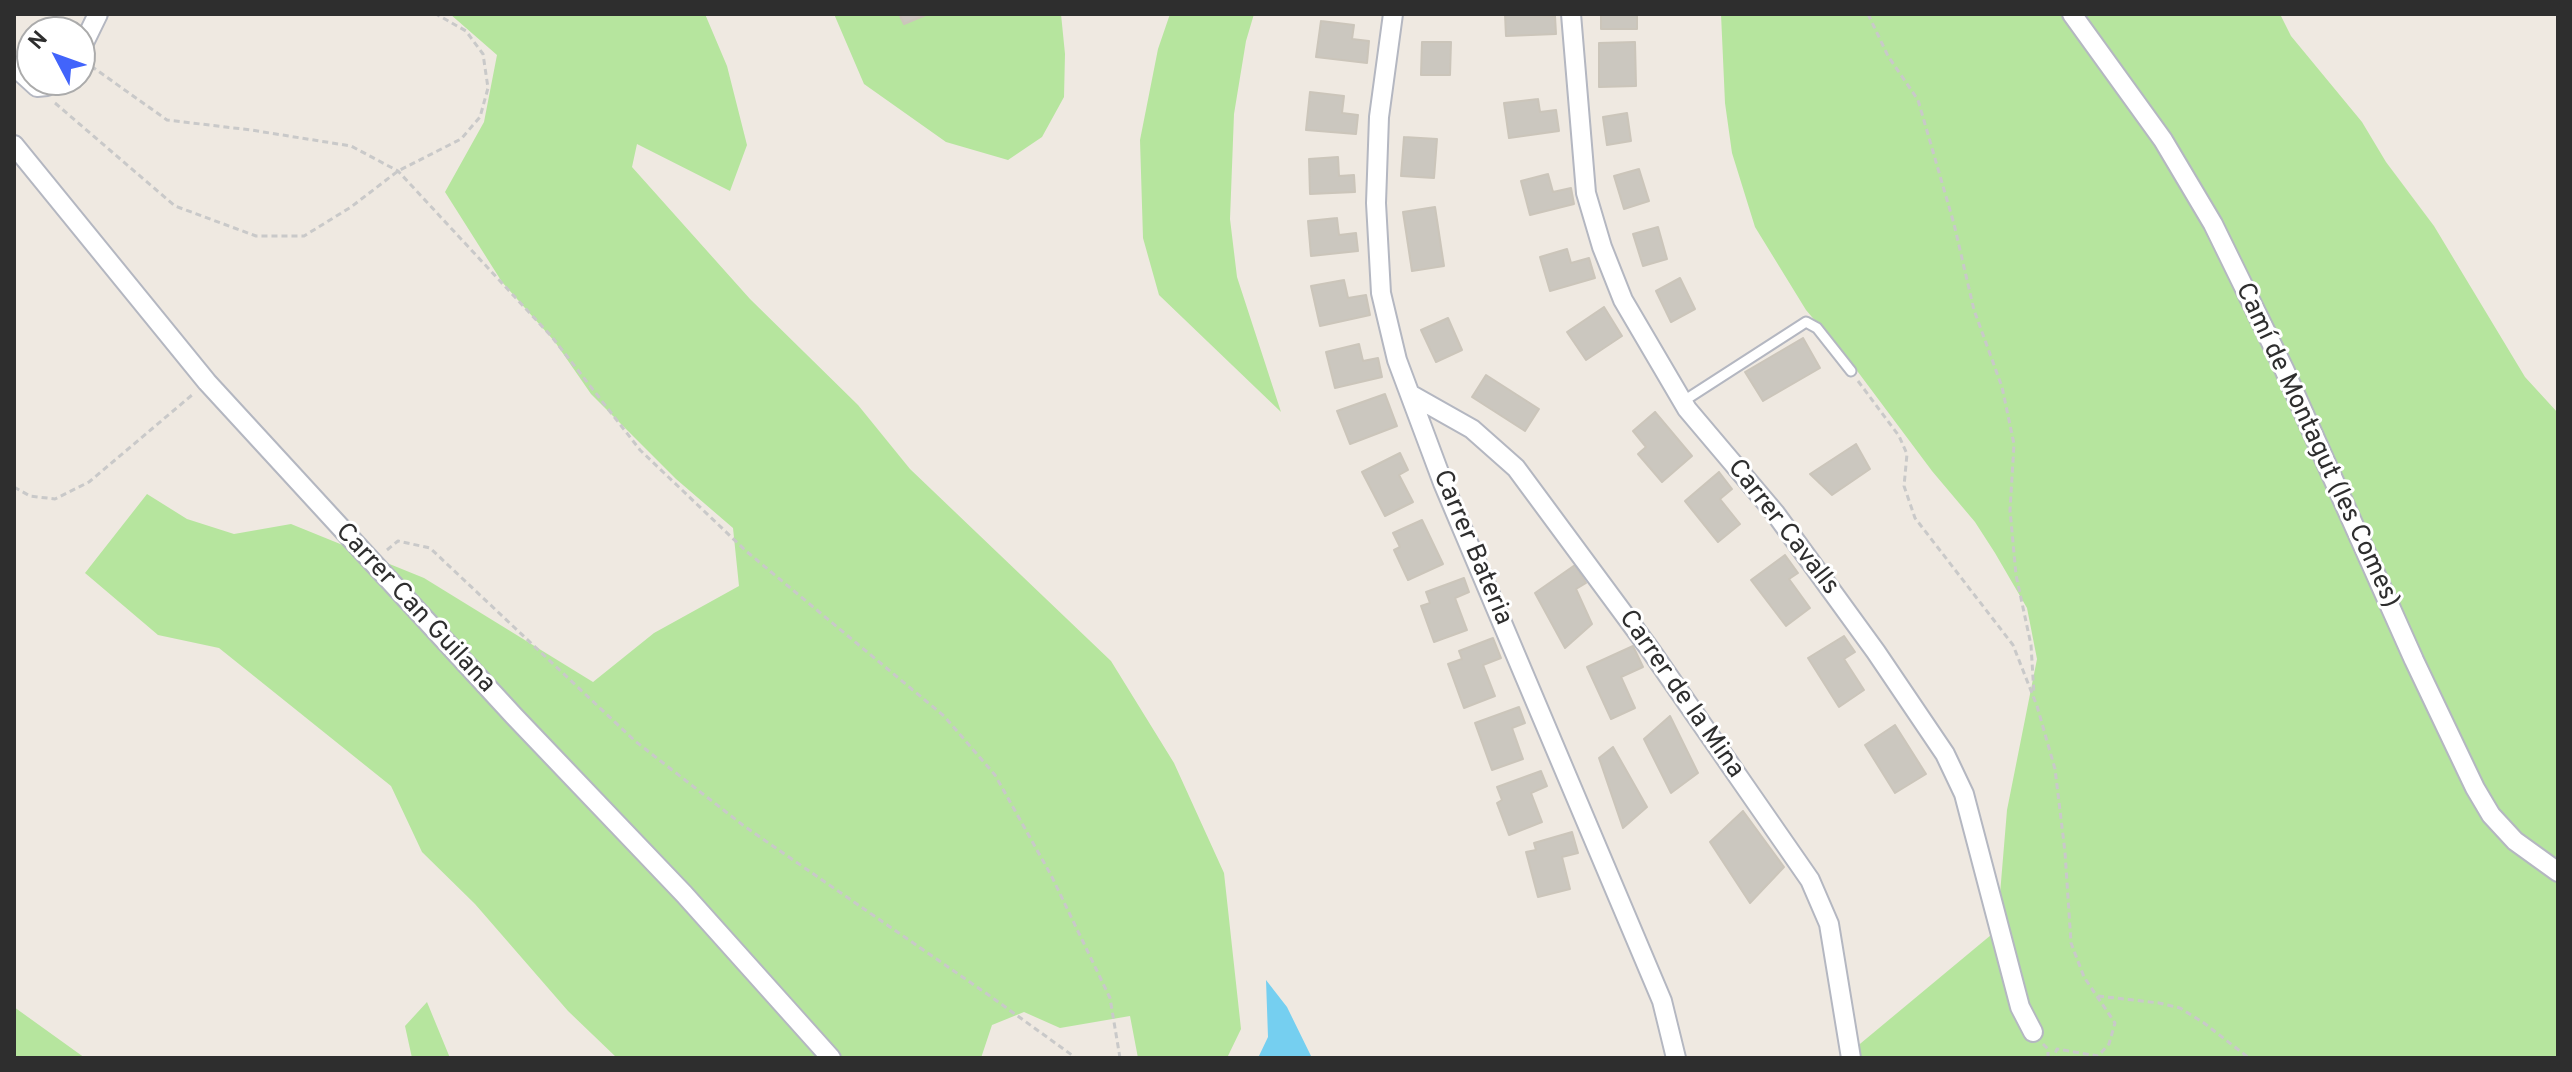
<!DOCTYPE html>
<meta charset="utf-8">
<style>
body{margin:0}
#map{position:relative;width:2572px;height:1072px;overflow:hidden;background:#efe9e1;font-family:Overpass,sans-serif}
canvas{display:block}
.frame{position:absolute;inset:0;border:16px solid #2e2e2e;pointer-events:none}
.north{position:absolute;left:16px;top:16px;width:80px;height:80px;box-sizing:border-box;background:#fff;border:2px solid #ababab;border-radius:50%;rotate:311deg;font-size:22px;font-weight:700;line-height:32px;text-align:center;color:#2e2e2e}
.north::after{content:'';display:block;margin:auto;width:28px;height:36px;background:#4264fb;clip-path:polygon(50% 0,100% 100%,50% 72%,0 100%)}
</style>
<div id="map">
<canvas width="2572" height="1072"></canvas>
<div class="frame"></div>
<div class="north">N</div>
</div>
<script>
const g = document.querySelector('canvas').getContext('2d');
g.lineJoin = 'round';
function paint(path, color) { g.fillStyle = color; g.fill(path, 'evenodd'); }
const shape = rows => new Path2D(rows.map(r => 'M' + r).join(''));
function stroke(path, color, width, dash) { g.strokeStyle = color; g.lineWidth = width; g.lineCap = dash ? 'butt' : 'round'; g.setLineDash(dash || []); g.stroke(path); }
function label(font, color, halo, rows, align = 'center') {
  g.font = font + ' Overpass,sans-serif'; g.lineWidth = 6; g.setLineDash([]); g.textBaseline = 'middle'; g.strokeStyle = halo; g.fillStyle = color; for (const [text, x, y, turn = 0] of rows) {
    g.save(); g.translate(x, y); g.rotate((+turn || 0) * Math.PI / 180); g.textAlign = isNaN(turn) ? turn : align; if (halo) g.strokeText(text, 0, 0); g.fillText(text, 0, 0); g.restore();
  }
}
paint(shape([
 [450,14,705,14,727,66,747,145,730,191,637,144,632,167,750,299,858,405,910,469,1111,661,1174,763,1224,873,1241,1029,1227,1058,1138,1058,1130,1016,1060,1028,1024,1012,992,1025,981,1058,617,1058,568,1011,475,904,422,852,391,786,219,648,158,635,85,573,147,494,187,519,234,534,291,524,424,578,593,682,654,633,739,586,733,528,676,479,591,394,555,342,502,282,445,192,484,122,497,55],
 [834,14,1061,14,1065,54,1064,97,1042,137,1008,160,946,142,864,84],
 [1170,14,1254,14,1246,41,1234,114,1230,219,1237,277,1281,412,1159,295,1143,238,1140,140,1158,49],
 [1721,14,2280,14,2291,36,2362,122,2386,162,2434,226,2525,377,2558,413,2558,1058,1843,1058,1997,930,2007,810,2037,659,2027,608,1995,553,1975,522,1932,471,1855,368,1806,310,1755,227,1732,153,1725,103],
 [427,1002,450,1058,412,1058,405,1026],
 [14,1007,85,1058,14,1058]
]), '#b6e59e');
paint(shape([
 [1266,980,1287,1007,1312,1058,1258,1058,1268,1037]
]), '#75cff0');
const building = shape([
 [899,14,928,14,904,24,899,14],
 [1505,14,1555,16,1556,34,1506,36,1505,14],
 [1601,14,1637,14,1637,29,1601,29,1601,14],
 [1321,21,1354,25,1352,39,1369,41,1367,63,1316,57,1321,21],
 [1422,42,1451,42,1450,75,1421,75,1422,42],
 [1635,42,1636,86,1599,87,1599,43,1635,42],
 [1310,92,1344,96,1342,113,1358,115,1356,134,1306,130,1310,92],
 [1538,99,1540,112,1556,110,1559,131,1509,138,1504,103,1538,99],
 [1627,113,1631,141,1607,145,1603,117,1627,113],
 [1404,137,1437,139,1434,178,1401,176,1404,137],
 [1338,157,1339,176,1354,175,1355,192,1310,194,1309,159,1338,157],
 [1639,169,1649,201,1624,209,1614,176,1639,169],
 [1548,174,1553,192,1571,188,1574,204,1530,215,1521,181,1548,174],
 [1435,207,1444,266,1412,271,1403,212,1435,207],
 [1337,218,1339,235,1356,233,1358,251,1311,256,1308,221,1337,218],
 [1658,227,1667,259,1643,266,1633,234,1658,227],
 [1567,249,1571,263,1589,258,1595,278,1550,291,1540,257,1567,249],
 [1680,278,1695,309,1671,322,1656,291,1680,278],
 [1344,280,1348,298,1366,295,1370,315,1320,326,1311,286,1344,280],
 [1604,307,1622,336,1586,360,1567,332,1604,307],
 [1448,318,1462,350,1436,362,1421,330,1448,318],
 [1803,338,1820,368,1763,401,1745,372,1803,338],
 [1359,344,1363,361,1378,358,1382,377,1335,388,1326,352,1359,344],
 [1486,375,1539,409,1525,431,1472,397,1486,375],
 [1385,394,1397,426,1350,444,1337,411,1385,394],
 [1655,412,1692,456,1662,482,1638,454,1646,447,1633,431,1655,412],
 [1856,444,1870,469,1832,495,1810,474,1856,444],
 [1400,453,1408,470,1399,475,1413,502,1385,516,1362,472,1400,453],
 [1719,472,1732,489,1720,499,1740,524,1718,542,1685,501,1719,472],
 [1422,520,1443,564,1408,580,1394,550,1400,547,1393,533,1422,520],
 [1785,555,1798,573,1789,579,1810,608,1786,626,1751,580,1785,555],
 [1575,565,1586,583,1576,589,1592,624,1565,648,1535,593,1575,565],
 [1464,578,1469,592,1455,598,1467,630,1434,642,1421,606,1430,603,1426,592,1464,578],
 [1844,636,1855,652,1844,659,1864,690,1839,707,1808,658,1844,636],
 [1493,638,1501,658,1483,665,1495,696,1464,708,1448,664,1462,659,1459,651,1493,638],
 [1633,646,1643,667,1621,677,1635,708,1611,719,1587,667,1633,646],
 [1519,707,1525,723,1512,728,1523,759,1492,770,1475,723,1519,707],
 [1670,716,1698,773,1671,793,1644,739,1670,716],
 [1895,725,1926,774,1895,793,1865,745,1895,725],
 [1613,747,1647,807,1623,828,1599,758,1613,747],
 [1541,771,1547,786,1531,793,1542,822,1509,835,1497,803,1502,800,1497,787,1541,771],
 [1743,811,1784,867,1750,903,1710,842,1743,811],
 [1572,832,1578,853,1562,857,1570,889,1538,897,1526,852,1536,850,1534,843,1572,832]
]);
paint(building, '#cbc7bf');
stroke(building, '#cbc5ba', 2);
const lane = shape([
 [1682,402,1806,322,1817,328,1851,371]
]);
const street = shape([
 [1393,14,1379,117,1376,203,1381,293,1397,360,1443,483,1662,1001,1676,1058],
 [1571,14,1586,193,1602,247,1623,300,1687,409,1775,513,1876,652,1945,754,1964,794,2020,1007,2033,1032],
 [2072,14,2163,140,2213,224,2284,369,2414,660,2475,788,2491,815,2515,841,2558,872],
 [80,51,98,14],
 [14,66,37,87,47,86,53,80],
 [14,145,207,382,514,716,684,894,831,1058],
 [1410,394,1472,429,1516,468,1649,648,1810,880,1829,924,1851,1058]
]);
stroke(lane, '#b4b7c1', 13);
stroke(street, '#b4b7c1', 22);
stroke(shape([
 [1868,14,1888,56,1918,100,1954,224,1974,310,2002,387,2014,444,2010,510,2016,575,2031,645,2034,694],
 [91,66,167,120,251,130,351,146,398,171,552,337,640,450,746,551,944,716,995,775,1051,875,1110,998,1120,1058],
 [55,103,175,206,256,236,304,236,351,207,398,171,461,139,480,117,488,88,483,54,466,31,436,14],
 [1858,381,1899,436,1907,454,1904,486,1915,518,2013,645,2037,706,2055,769,2065,852,2071,943,2084,977,2115,1023,2109,1044,2098,1056,2057,1049,2053,1058],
 [14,487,30,496,55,499,89,482,192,395],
 [387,550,398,541,430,548,635,741,744,826,990,996,1076,1058],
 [2098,996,2159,1003,2180,1008,2204,1023,2249,1058],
 [2043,1044,2048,1049,2048,1058]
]), '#c9c9c9', 3, [6, 4]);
stroke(lane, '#fff', 9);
stroke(street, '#fff', 18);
label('26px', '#2e2e2e', '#fff', [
 ["Camí de Montagut (les Comes)",2316,446,65],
 ["Carrer Cavalls",1782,528,52],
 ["Carrer Bateria",1471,548,67],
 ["Carrer Can Guilana",414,609,47],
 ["Carrer de la Mina",1680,695,55]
]);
</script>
